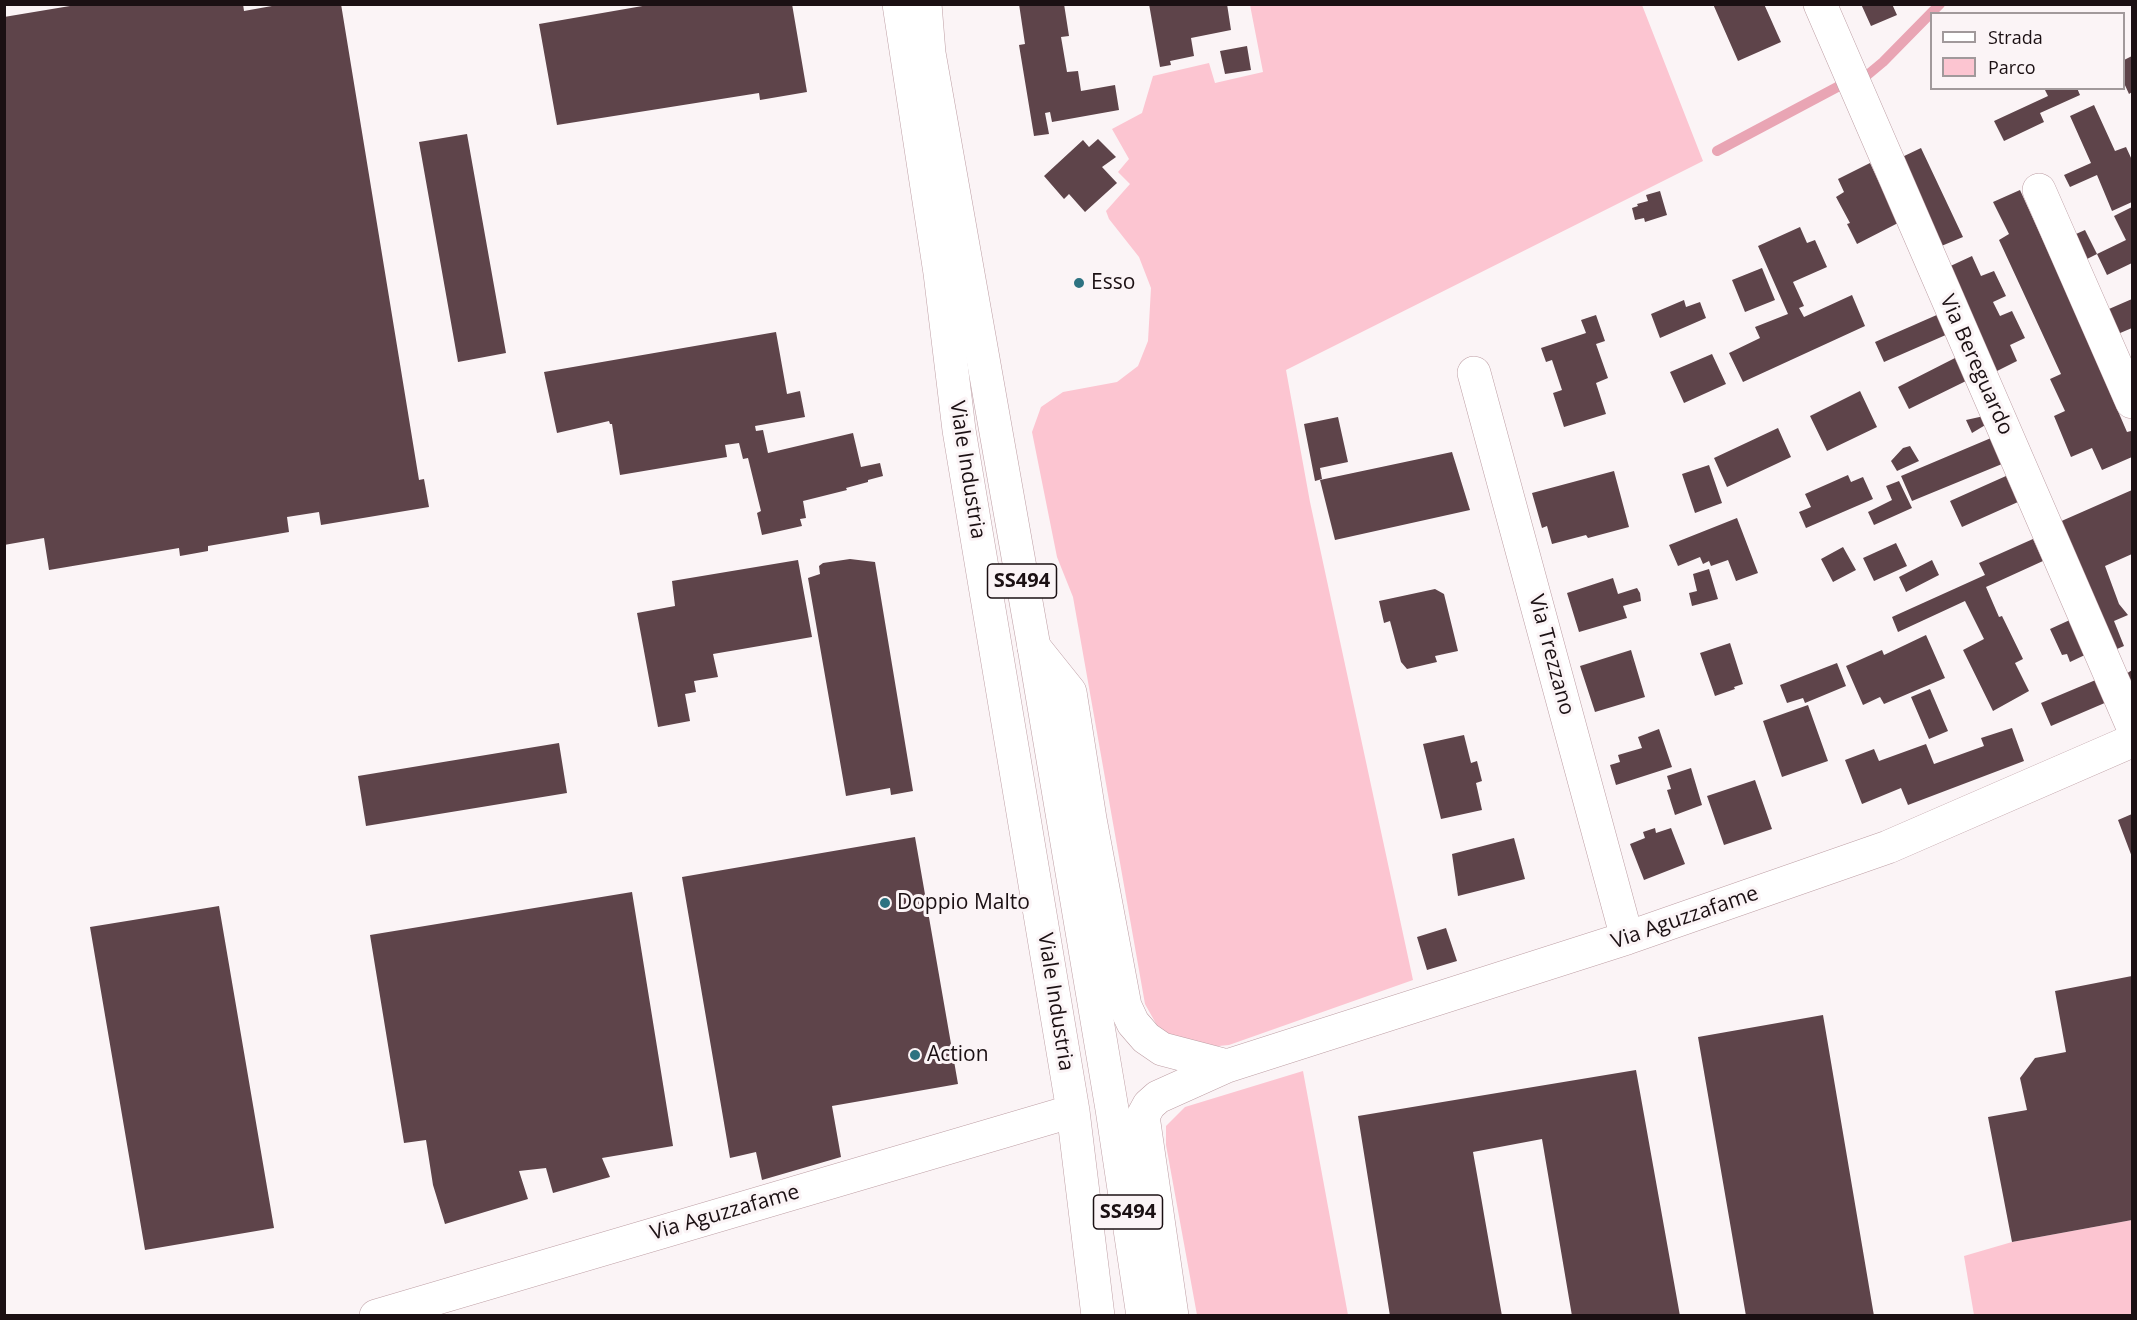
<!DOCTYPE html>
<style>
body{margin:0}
#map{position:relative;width:2137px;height:1320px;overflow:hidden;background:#fbf4f6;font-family:"Open Sans",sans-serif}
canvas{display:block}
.frame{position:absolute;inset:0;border:6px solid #1b1013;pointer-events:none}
.legend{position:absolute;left:1930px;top:12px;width:195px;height:78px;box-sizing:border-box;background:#fbf4f6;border:2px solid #a1999b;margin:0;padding:8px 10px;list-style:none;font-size:18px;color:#1b1013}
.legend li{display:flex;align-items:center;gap:12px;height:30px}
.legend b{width:30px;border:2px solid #a1999b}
</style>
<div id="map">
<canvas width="2137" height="1320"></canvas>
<div class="frame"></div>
<ul class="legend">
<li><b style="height:8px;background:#fff"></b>Strada</li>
<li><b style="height:16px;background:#fcc5d1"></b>Parco</li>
</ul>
</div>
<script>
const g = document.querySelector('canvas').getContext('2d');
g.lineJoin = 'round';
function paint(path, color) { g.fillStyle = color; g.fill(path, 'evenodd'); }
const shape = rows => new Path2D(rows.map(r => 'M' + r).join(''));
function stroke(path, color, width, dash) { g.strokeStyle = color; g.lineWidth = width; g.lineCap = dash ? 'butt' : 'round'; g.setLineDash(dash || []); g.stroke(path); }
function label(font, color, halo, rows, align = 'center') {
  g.font = font + ' "Open Sans",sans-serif'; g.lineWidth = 6; g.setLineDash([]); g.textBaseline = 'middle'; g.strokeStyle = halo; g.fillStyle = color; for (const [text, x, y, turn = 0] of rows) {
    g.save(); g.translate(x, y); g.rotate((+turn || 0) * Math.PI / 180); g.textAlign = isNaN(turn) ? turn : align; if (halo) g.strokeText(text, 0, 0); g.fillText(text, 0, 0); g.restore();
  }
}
paint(shape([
 [1250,5,1642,5,1703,161,1286,370,1310,502,1413,980,1229,1045,1208,1047,1182,1041,1159,1029,1145,1004,1073,597,1057,557,1032,432,1041,407,1063,392,1117,382,1138,366,1148,341,1151,288,1139,257,1109,219,1106,211,1130,184,1118,172,1129,159,1112,129,1142,113,1153,76,1209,63,1215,83,1263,72],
 [1303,1071,1348,1315,1197,1315,1166,1145,1166,1126,1185,1107],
 [2132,1220,2132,1315,1974,1315,1964,1256,2012,1242]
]), '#fcc5d1');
stroke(shape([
 [1865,77,1883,62,1940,4],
 [1717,151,1843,84]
]), '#e9a5b4', 10);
paint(shape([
 [82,4,243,4,244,11,283,4,341,4,419,480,424,479,429,507,321,525,319,512,287,517,289,532,208,546,208,551,180,556,179,548,49,570,44,538,4,545,4,17],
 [654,4,792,4,807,92,760,100,759,93,557,125,539,24],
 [1019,4,1064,4,1069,36,1061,37,1067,72,1078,71,1081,91,1115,85,1119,110,1052,122,1050,112,1045,113,1049,134,1034,136,1019,45,1025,44],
 [1149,4,1227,4,1231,30,1191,38,1194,56,1170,61,1171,65,1160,67],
 [1713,4,1764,4,1781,42,1738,61],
 [1861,4,1892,4,1897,15,1871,26],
 [1247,46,1251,70,1225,74,1220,51],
 [2132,56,2132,92,2129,94,2124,83,2124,60],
 [2044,88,2077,88,2080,95,2040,113,2044,122,2004,141,1994,121,2048,96],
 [2094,105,2115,151,2126,147,2132,160,2132,202,2112,211,2097,175,2070,187,2064,175,2091,163,2070,116],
 [467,134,506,353,458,362,419,142],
 [1098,139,1116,157,1102,167,1117,183,1085,212,1069,194,1064,199,1044,176,1083,140,1089,147],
 [1921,148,1963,237,1939,247,1900,158],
 [1870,163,1898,223,1857,244,1847,224,1850,223,1836,197,1844,192,1838,179],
 [2020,190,2113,394,2111,395,2127,432,2131,431,2132,435,2132,457,2102,470,2092,448,2071,457,2054,416,2065,411,2050,379,2061,374,1999,240,2009,234,1993,202],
 [1660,191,1667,215,1645,222,1644,218,1635,220,1632,208,1638,206,1637,204,1648,201,1646,195],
 [2132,207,2132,263,2107,275,2097,254,2126,240,2114,216],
 [1800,227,1807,243,1815,240,1827,267,1793,282,1804,306,1799,308,1804,317,1852,295,1865,326,1743,382,1729,353,1760,338,1755,327,1788,314,1758,246],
 [2085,230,2097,254,2079,263,2067,238],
 [1972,256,1981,276,1994,271,2006,296,1993,302,2000,316,2012,311,2025,338,2010,345,2017,361,1993,373,1944,269],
 [1762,268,1775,300,1745,312,1732,280],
 [2132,299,2132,328,2113,336,2102,312],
 [1684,300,1686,307,1700,302,1706,318,1660,338,1651,314],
 [1939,314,1948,334,1884,362,1875,342],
 [1596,315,1605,341,1596,344,1608,378,1596,383,1606,414,1564,427,1553,393,1562,390,1552,360,1546,362,1541,348,1586,333,1581,320],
 [776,332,787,394,800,391,805,417,755,426,756,431,763,430,768,453,853,433,861,467,880,463,883,476,868,480,868,482,846,488,847,490,803,501,806,518,800,519,802,526,762,535,757,513,761,511,748,458,743,459,739,443,725,445,727,457,620,475,612,424,610,424,609,421,557,433,544,372],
 [1712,354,1726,384,1684,403,1670,372],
 [1955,358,1966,381,1909,409,1898,387],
 [1860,391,1877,427,1827,451,1810,416],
 [1984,416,1987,424,1972,433,1966,420],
 [1338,417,1348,462,1320,468,1322,479,1315,481,1304,424],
 [1778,428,1791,457,1727,487,1714,458],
 [1991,438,2002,464,1912,501,1901,476],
 [1910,446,1919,461,1897,471,1891,461,1903,448],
 [1452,452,1470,510,1335,540,1320,480],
 [1709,465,1722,503,1695,513,1682,474],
 [1614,471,1629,527,1588,538,1586,535,1552,544,1547,526,1542,528,1532,493],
 [1848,475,1851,482,1863,477,1873,499,1806,528,1799,512,1811,507,1805,494],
 [2006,476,2018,502,1962,527,1950,501],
 [1899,481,1912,508,1874,525,1868,512,1892,500,1886,486],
 [2132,490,2132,554,2105,566,2119,604,2128,615,2114,621,2124,646,2110,652,2057,523],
 [1737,518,1758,573,1736,581,1728,560,1711,566,1709,561,1703,564,1700,557,1678,566,1669,545],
 [2033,539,2043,561,1986,587,1999,617,2002,616,2023,659,2015,663,2029,691,1993,711,1963,650,1984,639,1965,601,1898,632,1892,617,1985,575,1979,563],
 [1896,543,1907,566,1874,581,1863,558],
 [1843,547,1856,570,1833,582,1821,559],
 [850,559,875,562,913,791,891,795,890,788,846,796,808,578,820,574,819,566,823,563],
 [798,560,812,637,713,654,718,677,694,681,696,692,685,694,690,721,658,727,637,613,675,606,672,581],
 [1932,560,1939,575,1906,592,1899,577],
 [1709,569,1718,599,1692,606,1689,593,1697,591,1693,574],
 [1613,578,1618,594,1637,588,1640,593,1641,601,1623,606,1627,618,1579,632,1567,593],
 [1435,589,1444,594,1458,651,1435,656,1437,662,1407,669,1401,662,1390,621,1384,623,1379,601],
 [2072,619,2087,654,2070,662,2067,654,2062,655,2050,629],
 [1926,635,1945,678,1884,704,1880,697,1863,705,1846,666,1882,650,1884,655],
 [1730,643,1743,684,1734,687,1735,689,1715,696,1700,653],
 [1631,650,1645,697,1595,712,1580,666],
 [1837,663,1846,686,1805,703,1803,698,1787,703,1780,685],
 [2132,670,2132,684,2126,674],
 [2098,679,2107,702,2051,726,2041,703],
 [1930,689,1948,731,1929,739,1911,697],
 [1808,705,1828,761,1782,777,1763,721],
 [2012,728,2024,761,1908,805,1901,788,1862,804,1845,760,1874,749,1879,761,1926,744,1934,764,1984,746,1981,738],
 [1659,729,1672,767,1616,785,1610,765,1620,762,1618,755,1642,748,1638,737],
 [1464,735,1471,763,1477,761,1482,781,1476,783,1482,810,1441,819,1423,744],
 [559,743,567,793,366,826,358,776],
 [1691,768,1702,805,1675,815,1667,790,1671,789,1667,776],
 [1755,780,1772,829,1724,845,1707,796],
 [2132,814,2132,857,2118,820],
 [1655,828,1656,833,1671,828,1685,864,1644,880,1630,844,1645,838,1643,832],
 [915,837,958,1084,832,1106,841,1157,762,1180,756,1152,730,1158,682,877],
 [1514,838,1525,879,1458,896,1452,854],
 [632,892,673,1146,602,1158,610,1177,553,1193,546,1168,519,1171,528,1199,445,1224,433,1185,426,1140,404,1143,370,935],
 [219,906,274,1228,145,1250,90,927],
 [1446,928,1457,961,1427,970,1417,937],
 [2132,976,2132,1220,2012,1242,1988,1117,2027,1110,2020,1078,2035,1058,2066,1052,2055,991],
 [1823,1015,1874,1316,1746,1316,1698,1037],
 [1636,1070,1680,1316,1572,1316,1542,1139,1473,1152,1502,1316,1390,1316,1358,1116]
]), '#5e444a');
const street = shape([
 [899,4,940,273,959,430,1073,1111,1098,1316],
 [1820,4,2132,725],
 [2039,190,2132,402],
 [1474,373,1627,938],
 [1034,647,1070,692,1090,819,1125,1006,1133,1023,1146,1038,1162,1049,1227,1066],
 [376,1316,1073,1111],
 [1172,1316,1143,1116,1149,1105,1158,1097,1227,1066,1627,938,1888,847,2132,741]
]);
const primary = shape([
 [925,4,929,53,1034,647,1112,1109,1143,1316]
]);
stroke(street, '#be9fa5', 34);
stroke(primary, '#be9fa5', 34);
stroke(street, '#fff', 33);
stroke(primary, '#fff', 33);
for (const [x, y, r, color] of [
 [1079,283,6,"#2d7281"],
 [885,903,6,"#2d7281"],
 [915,1055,6,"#2d7281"]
]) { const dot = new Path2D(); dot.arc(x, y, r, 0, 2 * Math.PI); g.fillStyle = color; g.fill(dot); stroke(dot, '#fbf4f6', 2); }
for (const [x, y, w] of [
 [1022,581,69],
 [1128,1212,69]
]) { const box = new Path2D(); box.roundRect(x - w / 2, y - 17, w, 34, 4.5); g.fillStyle = '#fbf4f6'; g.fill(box); stroke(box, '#1b1013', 1.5); }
label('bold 20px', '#1b1013', null, [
 ["SS494",1022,581],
 ["SS494",1128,1212]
]);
label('21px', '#1b1013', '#fbf4f6', [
 ["Esso",1091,283],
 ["Doppio Malto",897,903],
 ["Action",927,1055]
], 'left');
label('21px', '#1b1013', '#fbf4f6', [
 ["Via Bereguardo",1976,365,66],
 ["Viale Industria",967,470,81],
 ["Via Trezzano",1551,655,75],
 ["Via Aguzzafame",1685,918,-19],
 ["Viale Industria",1055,1002,81],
 ["Via Aguzzafame",725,1213,-16]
]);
</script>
